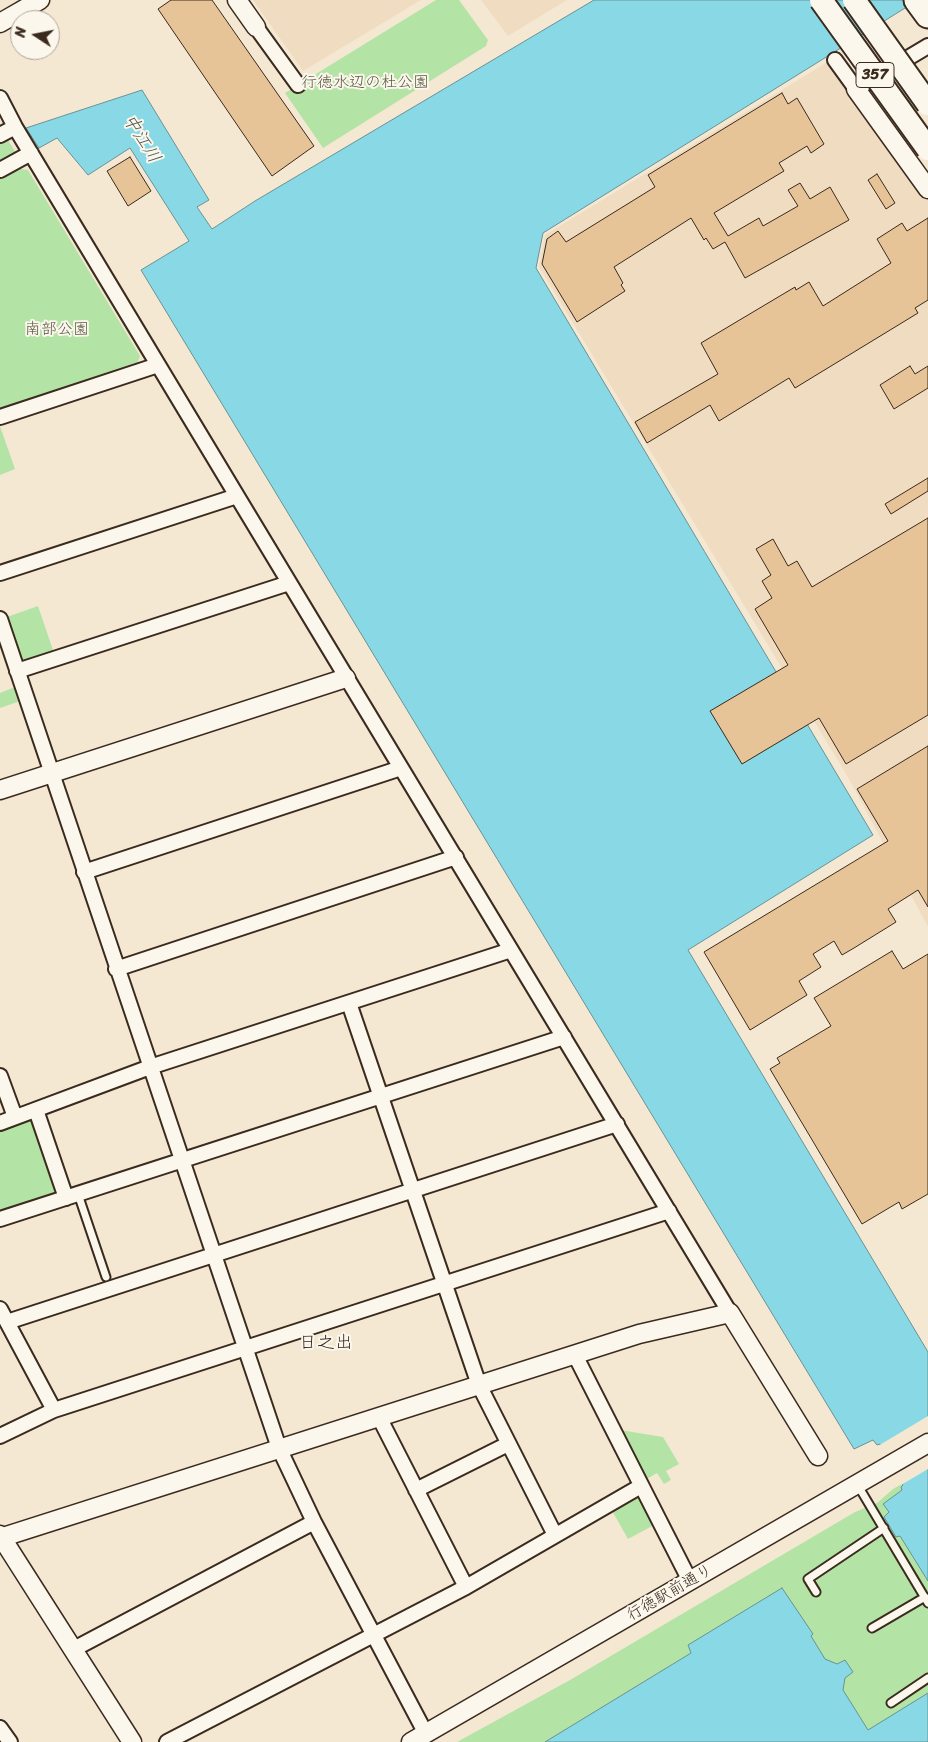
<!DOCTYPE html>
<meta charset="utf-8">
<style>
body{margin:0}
#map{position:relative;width:928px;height:1742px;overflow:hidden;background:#f5e8d3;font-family:Sriracha,sans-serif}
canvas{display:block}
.north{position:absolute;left:10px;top:10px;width:50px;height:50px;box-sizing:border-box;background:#fbf7ec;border:1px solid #aea59a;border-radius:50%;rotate:281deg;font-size:14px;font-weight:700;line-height:20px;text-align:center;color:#3b2a1e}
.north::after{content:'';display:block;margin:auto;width:18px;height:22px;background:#3b2a1e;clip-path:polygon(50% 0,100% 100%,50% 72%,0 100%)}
</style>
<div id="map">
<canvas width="928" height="1742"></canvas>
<div class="north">N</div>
</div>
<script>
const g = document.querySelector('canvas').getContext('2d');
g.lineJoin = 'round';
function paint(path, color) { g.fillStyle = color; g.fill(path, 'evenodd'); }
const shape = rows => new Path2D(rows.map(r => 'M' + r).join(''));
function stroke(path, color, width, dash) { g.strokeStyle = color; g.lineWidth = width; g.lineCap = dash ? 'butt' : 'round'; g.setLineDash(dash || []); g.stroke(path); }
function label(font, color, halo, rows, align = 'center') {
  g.font = font + ' Sriracha,"Klee One",sans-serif'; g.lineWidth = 4; g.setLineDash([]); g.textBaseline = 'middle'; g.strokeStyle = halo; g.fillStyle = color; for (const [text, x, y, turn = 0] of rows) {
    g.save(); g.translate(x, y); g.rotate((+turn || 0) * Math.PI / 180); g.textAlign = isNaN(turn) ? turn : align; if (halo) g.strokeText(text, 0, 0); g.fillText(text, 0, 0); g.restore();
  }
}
paint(shape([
 [253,0,421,0,303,71],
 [481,0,567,0,508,36],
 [829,61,928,200,928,927,849,779,539,267,545,235]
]), '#f0ddc1');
paint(shape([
 [436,0,459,0,488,40,486,46,323,148,285,93],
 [6,137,18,156,0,166,0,141],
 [14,168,28,170,140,356,137,364,0,409,0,175],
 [0,426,15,469,0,475],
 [38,606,54,653,24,663,18,660,4,618],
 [15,687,20,701,0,708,0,693],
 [28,1119,35,1121,57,1187,56,1193,0,1212,0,1130],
 [620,1430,663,1437,679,1464,666,1471,671,1480,664,1484,657,1473,647,1479],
 [928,1469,928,1742,457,1742,570,1680,855,1512,877,1503,893,1489],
 [638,1495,654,1525,628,1539,611,1509]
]), '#b3e4a5');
const water = shape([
 [594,0,918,0,543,233,536,268,873,835,688,950,928,1352,928,1581,900,1536,896,1537,884,1517,889,1512,883,1504,902,1490,901,1487,903,1485,880,1444,877,1445,873,1440,854,1449,141,270,189,241,130,148,88,175,57,138,39,148,26,128,142,90,209,200,197,207,212,229,255,201,594,0],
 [782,1588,813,1634,811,1636,825,1659,837,1664,845,1660,853,1672,845,1678,843,1690,868,1730,928,1693,928,1742,545,1742,691,1653,688,1645,782,1588]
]);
paint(water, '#88d8e5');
stroke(water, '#699295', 1);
paint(shape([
 [928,1416,928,1469,901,1485,878,1446]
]), '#f5e8d3');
const building = shape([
 [171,0,212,0,314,146,272,176,158,9,171,0],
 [782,93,788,104,797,98,824,144,811,153,807,146,779,163,784,171,714,213,728,236,759,218,763,226,798,206,788,190,800,183,810,199,830,187,849,220,745,278,725,242,713,249,706,238,704,240,691,218,614,267,623,283,621,285,625,291,577,322,542,264,547,239,558,231,566,242,655,187,648,175,782,93],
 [130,157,151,191,128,206,107,171,130,157],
 [877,174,895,203,886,209,868,180,877,174],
 [928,218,928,300,915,308,918,313,795,388,789,378,719,421,710,405,647,443,635,422,718,374,701,343,795,287,796,290,809,282,823,306,891,263,877,239,902,223,907,231,928,218],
 [910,366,915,374,928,366,928,388,894,409,880,385,910,366],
 [928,478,928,491,891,514,885,504,928,478],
 [928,518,928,715,846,764,819,718,742,764,710,711,788,665,755,609,772,598,762,581,771,575,756,549,773,539,788,566,797,561,812,587,928,518],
 [928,746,928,907,918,890,888,909,896,922,854,948,842,955,834,941,813,954,821,967,799,981,807,995,750,1030,704,952,888,841,857,789,928,746],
 [892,951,903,969,928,954,928,1194,902,1209,899,1202,862,1224,770,1069,780,1063,777,1058,831,1026,814,998,892,951]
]);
paint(building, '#e6c498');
stroke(building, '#3b2a1e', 1);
const service = shape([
 [78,1194,106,1277],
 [857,1484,928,1603],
 [816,1592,808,1579,884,1528],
 [872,1628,925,1597],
 [891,1703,928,1678]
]);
const minor = shape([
 [256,27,298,85],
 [835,60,856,89,928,46],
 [0,98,15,127,237,496,730,1313],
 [0,135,15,127],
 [0,170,31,153],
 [0,417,158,365],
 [0,573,237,496],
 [0,619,279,1448,314,1522,426,1734],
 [17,671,289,583],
 [84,872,401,768],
 [116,969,456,857],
 [349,1003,479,1385,555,1535],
 [0,1076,15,1117],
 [36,1110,66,1198],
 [0,1123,150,1067,511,950],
 [0,1219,564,1037],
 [0,1309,54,1410],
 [7,1322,617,1124],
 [575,1355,690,1581],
 [379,1417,466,1587],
 [0,1436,54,1410,669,1211],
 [416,1490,508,1444],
 [72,1650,314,1522],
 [0,1728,10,1742],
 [167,1742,466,1587,641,1486]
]);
const tertiary = shape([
 [237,0,256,27],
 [0,23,40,0],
 [856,89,928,189],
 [0,790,346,678],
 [0,1535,132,1742],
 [0,1538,639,1334,730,1313,818,1456],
 [411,1742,928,1443]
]);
const motorway = shape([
 [917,0,928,15]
]);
stroke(service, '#3b2a1e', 11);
stroke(minor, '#3b2a1e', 18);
stroke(tertiary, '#3b2a1e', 21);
stroke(motorway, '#3b2a1e', 29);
stroke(service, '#fbf7ec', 7);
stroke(minor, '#fbf7ec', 14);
stroke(tertiary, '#fbf7ec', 18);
stroke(motorway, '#fbf7ec', 25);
const trunkBridge = shape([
 [821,0,928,149],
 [854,0,928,104]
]);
stroke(trunkBridge, '#3b2a1e', 26, []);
stroke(trunkBridge, '#fbf7ec', 22);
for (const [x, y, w] of [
 [875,75,38]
]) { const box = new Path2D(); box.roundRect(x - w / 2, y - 12.5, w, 25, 4); g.fillStyle = '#fbf7ec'; g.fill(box); stroke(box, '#3b2a1e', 1); }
label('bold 15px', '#3b2a1e', null, [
 ["357",875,75]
]);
label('16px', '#595840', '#fbf7ec', [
 ["行徳水辺の杜公園",365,83],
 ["南部公園",57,330]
]);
label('16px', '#3b2a1e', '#fbf7ec', [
 ["行徳駅前通り",670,1593,-30]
]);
label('italic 18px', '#4e5650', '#fbf7ec', [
 ["中江川",141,139,58]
]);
label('18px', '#3b2a1e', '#fbf7ec', [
 ["日之出",326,1343]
]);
</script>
